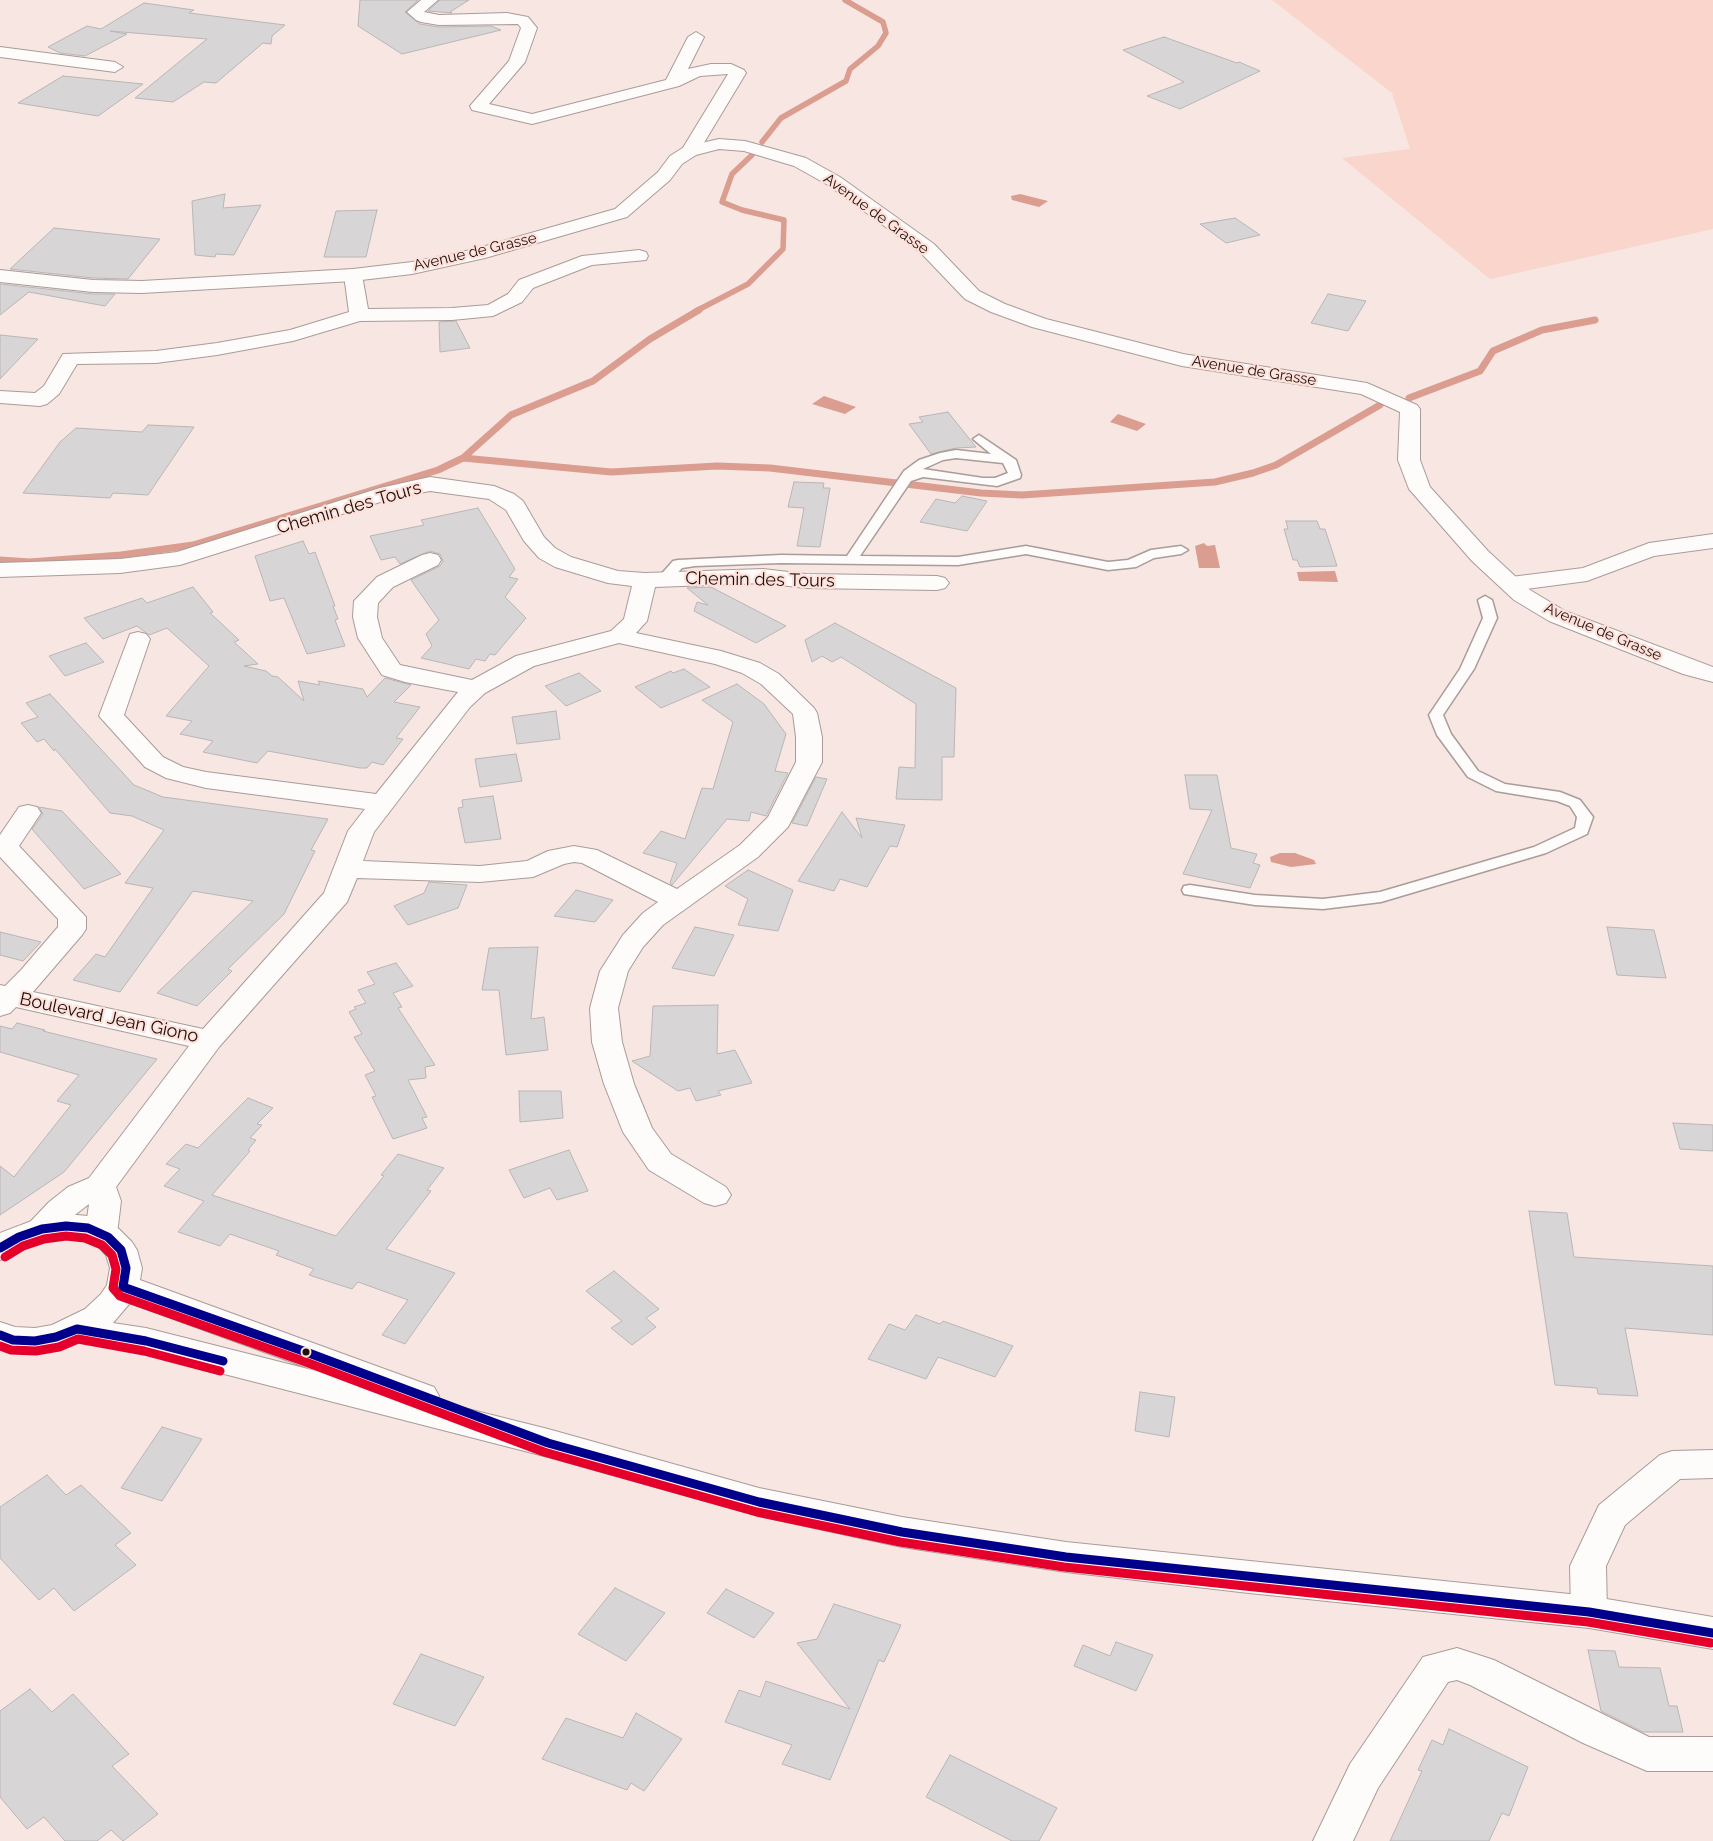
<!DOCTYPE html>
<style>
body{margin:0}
canvas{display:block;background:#f7e6e2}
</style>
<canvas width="1713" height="1841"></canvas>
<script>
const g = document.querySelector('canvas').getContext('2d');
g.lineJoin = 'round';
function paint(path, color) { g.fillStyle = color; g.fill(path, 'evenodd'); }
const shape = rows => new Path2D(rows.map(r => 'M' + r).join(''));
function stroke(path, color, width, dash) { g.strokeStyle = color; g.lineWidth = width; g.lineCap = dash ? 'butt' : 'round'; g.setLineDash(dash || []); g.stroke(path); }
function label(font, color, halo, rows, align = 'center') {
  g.font = font + ' Raleway,sans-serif'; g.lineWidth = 4.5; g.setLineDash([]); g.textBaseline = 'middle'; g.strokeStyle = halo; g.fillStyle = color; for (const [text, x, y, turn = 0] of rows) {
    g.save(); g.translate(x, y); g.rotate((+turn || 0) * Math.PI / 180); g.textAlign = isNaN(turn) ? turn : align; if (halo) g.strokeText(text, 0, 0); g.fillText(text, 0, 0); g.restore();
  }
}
paint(shape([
 [1272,0,1713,0,1713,229,1490,279,1342,158,1410,149,1392,93]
]), '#f9d5cc');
paint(shape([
 [1020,194,1048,201,1039,207,1012,200,1011,196],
 [824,396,856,407,845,414,812,404],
 [1118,414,1146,424,1137,431,1110,422],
 [1204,543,1207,546,1215,545,1220,568,1199,568,1195,546],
 [1335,571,1338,582,1299,581,1297,572],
 [1280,853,1295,853,1314,860,1316,864,1291,867,1271,862,1270,857]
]), '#da9d8f');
stroke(shape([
 [762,142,781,118,846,81,850,69,878,46,886,33,883,22,845,0],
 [696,311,748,284,783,249,784,220,742,210,722,202,732,174,752,155]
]), '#da9d8f', 5.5);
stroke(shape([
 [1409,398,1480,371,1493,351,1542,330,1595,320],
 [463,458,611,472,717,466,770,468,981,493,1022,495,1215,482,1253,473,1276,465,1380,405],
 [0,560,30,562,121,555,193,545,438,470,463,458,511,415,593,381,650,339,699,310]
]), '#da9d8f', 7);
const building = shape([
 [360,0,418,0,405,12,420,24,439,27,491,26,501,30,402,54,358,26,360,0],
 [440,0,469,0,450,12,452,13,428,11,440,0],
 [144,3,194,10,189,13,285,25,272,36,271,44,263,43,216,83,204,82,173,102,135,98,207,39,110,31,127,34,85,56,60,53,48,47,87,26,101,29,144,3],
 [1164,37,1237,63,1239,62,1260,71,1180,109,1147,96,1184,82,1123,50,1164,37],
 [63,76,143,84,98,116,18,103,63,76],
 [225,194,223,208,261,205,234,255,216,254,215,257,195,255,192,201,225,194],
 [377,210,366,257,324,257,336,211,377,210],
 [1235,218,1260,235,1226,243,1200,224,1235,218],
 [54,228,160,239,128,279,93,278,10,269,54,228],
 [0,284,93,294,115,294,105,306,29,292,0,315,0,284],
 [1328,294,1366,301,1348,331,1311,323,1328,294],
 [456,321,470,348,440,352,439,322,456,321],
 [0,335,38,339,0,379,0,335],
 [948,412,976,447,956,448,931,454,909,424,923,422,919,417,948,412],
 [148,425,194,427,148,495,113,493,110,498,23,493,60,442,76,428,142,432,148,425],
 [794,482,824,483,823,488,830,488,820,547,797,546,804,508,788,507,794,482],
 [962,496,987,501,967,531,920,522,936,499,955,503,962,496],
 [478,508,515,569,509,577,518,579,505,597,526,618,495,655,490,654,485,661,476,659,469,669,421,658,432,646,426,634,439,620,411,580,440,566,443,561,440,554,430,551,400,564,395,557,381,560,370,536,424,525,421,520,478,508],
 [1286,521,1317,521,1320,529,1325,529,1337,566,1300,567,1297,560,1293,560,1284,529,1288,529,1286,521],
 [303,541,309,554,315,552,335,606,333,606,338,619,335,620,345,646,307,654,284,598,270,601,255,556,303,541],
 [193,587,213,612,210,613,239,640,234,642,258,664,244,666,266,671,272,676,278,677,304,701,298,681,320,685,318,681,363,689,367,697,385,678,411,685,394,702,420,707,396,738,403,739,383,765,372,762,367,768,360,768,268,751,257,763,203,752,213,741,180,734,192,721,166,716,209,666,167,628,149,635,137,626,103,639,84,618,142,598,147,603,193,587],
 [711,587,786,626,756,643,694,611,697,602,708,605,687,588,711,587],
 [835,623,956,688,954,757,942,757,942,800,896,799,899,767,915,768,916,704,841,657,832,662,822,656,812,662,805,640,835,623],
 [86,643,104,662,65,676,49,656,86,643],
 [684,669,710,687,661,708,635,687,671,671,673,673,684,669],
 [579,673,601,691,566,706,545,686,579,673],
 [737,684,764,704,786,734,775,771,788,773,766,816,751,812,749,821,727,819,672,885,670,883,677,863,643,853,661,831,685,839,702,788,713,789,733,722,702,700,737,684],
 [50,694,134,785,163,797,328,819,311,850,315,851,284,914,228,969,232,971,197,1006,157,993,253,901,193,891,120,992,73,980,96,954,105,957,153,888,125,883,164,830,132,816,110,813,55,749,54,751,44,739,37,742,21,723,38,717,26,703,50,694],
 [556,711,560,739,517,744,512,717,556,711],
 [516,754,522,781,480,787,475,759,516,754],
 [1185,775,1217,775,1231,848,1257,854,1253,863,1260,865,1250,888,1183,874,1212,810,1190,809,1185,775],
 [816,777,827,779,807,826,792,823,816,777],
 [493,796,501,839,465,843,458,808,463,807,462,800,493,796],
 [39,807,62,811,121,874,84,889,32,829,43,814,39,807],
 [842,812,862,838,856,818,905,825,897,847,890,846,867,887,840,879,834,891,798,881,842,812],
 [748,870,793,890,778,931,738,925,748,899,725,886,748,870],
 [429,882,467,885,458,908,408,925,394,906,424,893,429,882],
 [576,890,613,900,595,922,554,916,576,890],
 [695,927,734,935,714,976,672,968,695,927],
 [1607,927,1654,930,1666,978,1617,975,1607,927],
 [0,932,41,942,23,961,0,955,0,932],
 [538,947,531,1019,544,1017,548,1050,506,1055,499,990,482,990,489,948,538,947],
 [396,963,413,986,393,993,402,1007,398,1008,435,1065,425,1067,426,1078,408,1080,427,1117,422,1118,427,1128,393,1139,372,1097,376,1096,365,1075,375,1071,354,1037,362,1034,349,1012,356,1009,354,1007,366,1003,358,990,375,984,367,972,396,963],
 [718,1005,717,1054,735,1050,752,1083,718,1091,721,1095,696,1101,690,1088,678,1091,632,1061,650,1056,653,1006,718,1005],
 [17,1023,45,1030,43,1031,157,1059,64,1172,0,1215,0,1166,14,1177,71,1105,57,1101,79,1075,0,1052,0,1026,12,1029,17,1023],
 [519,1091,561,1091,563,1118,520,1122,519,1091],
 [248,1098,273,1108,257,1124,262,1125,250,1138,256,1140,248,1150,250,1151,212,1195,336,1236,384,1176,381,1175,398,1154,444,1168,427,1190,431,1191,386,1249,455,1273,405,1344,382,1335,408,1300,358,1282,352,1289,309,1275,314,1269,276,1255,279,1251,230,1234,220,1246,178,1232,204,1201,164,1186,180,1169,166,1164,186,1144,198,1148,248,1098],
 [1673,1123,1713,1125,1713,1151,1680,1149,1673,1123],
 [569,1150,588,1191,557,1200,550,1188,524,1198,509,1170,569,1150],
 [1529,1211,1567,1213,1574,1257,1713,1266,1713,1335,1625,1328,1638,1396,1598,1394,1597,1388,1555,1385,1529,1211],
 [614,1271,659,1309,646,1318,656,1327,632,1345,611,1328,622,1321,586,1291,614,1271],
 [916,1315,940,1324,943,1321,1013,1346,995,1377,938,1357,926,1379,868,1359,889,1324,905,1330,916,1315],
 [1140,1392,1175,1397,1169,1437,1135,1431,1140,1392],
 [162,1427,202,1439,162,1501,121,1488,162,1427],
 [47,1475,66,1495,81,1485,131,1533,115,1545,136,1565,74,1611,54,1588,39,1600,0,1558,0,1507,47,1475],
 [615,1588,665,1613,626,1661,578,1634,615,1588],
 [726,1589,774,1613,754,1638,707,1613,726,1589],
 [834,1604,901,1625,884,1662,879,1660,830,1780,782,1764,792,1745,725,1722,739,1690,760,1697,766,1681,850,1709,797,1643,817,1639,834,1604],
 [1116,1642,1153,1655,1136,1691,1074,1666,1083,1645,1110,1656,1116,1642],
 [1588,1650,1615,1651,1619,1667,1660,1668,1669,1706,1677,1706,1683,1732,1643,1732,1601,1711,1588,1650],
 [421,1654,484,1677,455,1726,393,1704,421,1654],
 [30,1689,52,1712,73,1694,129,1754,112,1766,158,1814,123,1841,111,1830,97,1841,65,1841,44,1817,27,1829,0,1797,0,1711,30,1689],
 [636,1713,682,1739,644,1791,631,1783,627,1790,542,1759,566,1718,623,1738,636,1713],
 [1449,1729,1528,1767,1509,1816,1502,1813,1489,1841,1390,1841,1422,1771,1418,1770,1432,1740,1443,1745,1449,1729],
 [950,1755,1057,1808,1039,1841,1012,1841,926,1797,950,1755]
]);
paint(building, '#d8d5d6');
stroke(building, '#b9b6b7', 1);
const lane = shape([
 [979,435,1016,460,1021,475,1020,478,997,486,923,477,911,481,860,556,958,557,1026,546,1108,562,1128,560,1151,550,1181,546,1188,550,1181,554,1154,558,1136,567,1108,570,1026,554,958,565,781,563,695,566,682,568,669,582,659,582,657,579,673,561,678,560,781,555,847,556,904,471,919,460,940,453,956,450,991,454,973,439,979,435],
 [956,458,1003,463,1008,473,995,478,983,478,923,469,943,460,956,458],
 [1485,596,1492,600,1497,618,1474,669,1443,715,1451,734,1478,771,1505,784,1560,792,1580,800,1593,817,1587,834,1546,853,1381,902,1323,909,1255,905,1184,894,1182,890,1184,886,1190,885,1255,895,1323,899,1380,892,1534,847,1575,828,1577,817,1570,806,1557,801,1496,791,1468,777,1437,735,1429,715,1460,669,1483,618,1478,600,1485,596]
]);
const street = shape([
 [421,0,438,0,424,12,439,15,507,13,528,17,537,28,525,62,489,104,532,114,666,80,688,37,696,32,704,37,688,69,711,64,731,64,744,70,746,73,699,151,696,155,690,156,684,155,681,151,728,74,700,76,679,86,532,124,472,110,470,106,509,61,521,28,518,24,439,25,421,22,416,20,407,12,421,0],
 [0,47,115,62,123,67,115,72,0,57,0,47],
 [639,250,646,252,648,256,646,260,592,265,533,288,522,302,493,316,452,320,360,321,293,341,217,355,156,363,77,364,59,394,47,404,40,406,0,403,0,391,35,393,44,386,63,354,156,351,217,343,290,330,349,312,344,275,346,271,353,269,360,271,362,275,368,309,452,308,488,305,508,294,519,280,582,256,639,250],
 [430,477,494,486,514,494,523,501,544,537,555,548,571,557,618,571,645,573,763,569,806,574,937,576,945,578,949,583,945,588,937,590,806,588,763,583,655,587,647,621,636,633,721,651,760,663,779,674,814,708,817,713,822,737,822,762,788,827,758,857,663,925,643,947,628,971,618,1008,622,1042,634,1084,652,1128,671,1154,726,1187,731,1195,726,1203,715,1206,704,1203,649,1170,623,1132,604,1084,592,1042,590,1008,600,971,623,935,643,913,658,902,582,863,574,862,564,864,533,877,480,882,357,878,347,902,219,1047,116,1187,121,1201,117,1234,112,1242,101,1246,90,1242,85,1234,89,1204,71,1218,53,1237,42,1241,31,1237,26,1229,31,1221,49,1202,68,1187,89,1178,189,1046,16,1007,10,1013,0,1016,0,985,5,986,21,970,58,927,58,919,0,857,0,835,19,807,28,805,37,807,41,813,19,846,86,917,86,929,82,935,33,992,203,1029,324,893,348,831,365,809,206,788,166,778,145,767,99,716,130,634,138,632,146,634,150,639,124,715,163,757,183,767,206,772,376,794,458,692,405,682,382,675,358,638,353,617,354,601,377,577,422,555,430,553,438,555,441,560,438,565,393,587,378,603,377,617,382,638,400,665,472,680,516,656,611,631,624,619,632,586,608,583,555,567,539,558,524,541,506,510,489,499,430,491,393,498,180,565,120,573,0,577,0,563,120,559,177,552,380,488,430,477],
 [619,643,715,664,742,673,761,684,793,714,796,737,796,762,768,817,740,845,677,889,597,850,574,846,548,851,527,861,480,866,363,861,374,832,470,707,485,693,534,666,619,643],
 [1713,534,1713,548,1654,556,1587,581,1511,591,1503,589,1499,584,1503,579,1511,577,1583,568,1649,543,1713,534],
 [1713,1450,1713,1478,1680,1479,1625,1525,1606,1566,1607,1612,1602,1623,1589,1628,1576,1623,1571,1612,1570,1566,1599,1505,1660,1455,1672,1451,1713,1450],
 [1457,1648,1494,1660,1649,1737,1713,1737,1713,1771,1647,1771,1583,1743,1470,1685,1457,1680,1448,1682,1378,1788,1353,1841,1313,1841,1350,1764,1423,1657,1457,1648]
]);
const secondary = shape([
 [66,1214,88,1216,119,1229,132,1242,137,1250,142,1268,140,1280,434,1387,439,1396,436,1401,548,1429,759,1488,902,1517,1066,1542,1589,1596,1713,1617,1713,1649,1589,1628,1249,1593,1066,1572,902,1547,759,1516,548,1457,146,1354,78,1342,35,1354,13,1353,0,1349,0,1322,15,1327,35,1328,52,1325,85,1309,101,1294,107,1285,110,1268,106,1255,97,1245,83,1239,66,1238,44,1240,0,1260,0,1233,42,1217,66,1214],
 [130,1303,316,1371,146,1328,113,1323,130,1303]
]);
const primary = shape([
 [719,139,745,141,806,158,840,177,934,244,979,291,1005,304,1046,319,1183,354,1367,383,1417,405,1420,409,1420,460,1430,487,1488,551,1530,590,1565,611,1713,667,1713,682,1683,674,1549,621,1514,600,1472,561,1409,489,1398,460,1400,412,1361,394,1182,366,1032,327,991,312,965,299,920,252,828,185,794,166,744,151,719,149,696,155,682,164,670,180,627,217,485,258,412,274,353,281,142,293,93,292,0,282,0,270,93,280,142,281,353,269,412,262,475,249,615,209,658,172,670,156,684,147,719,139]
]);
stroke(lane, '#a99c99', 3);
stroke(street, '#a99c99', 2);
stroke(secondary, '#a99c99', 2);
stroke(primary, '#a99c99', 2);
paint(lane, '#fefbfb');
paint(street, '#fefbfb');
paint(secondary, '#fefbfb');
paint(primary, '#fefbfb');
stroke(shape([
 [0,1248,19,1237,42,1229,66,1226,88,1228,108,1237,121,1250,126,1268,123,1287,306,1352,548,1443,759,1502,902,1532,1066,1557,1589,1612,1713,1633],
 [0,1335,13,1340,35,1341,56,1337,77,1329,146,1341,223,1361]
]), '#00008b', 9);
stroke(shape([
 [5,1257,23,1246,44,1239,66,1236,85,1238,102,1245,112,1255,116,1269,113,1288,120,1296,303,1361,544,1452,757,1512,900,1542,1064,1567,1588,1622,1711,1643],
 [0,1346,11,1350,36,1351,59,1347,78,1339,144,1351,220,1371]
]), '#e4002b', 9);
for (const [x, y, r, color] of [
 [306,1352,4.5,"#1a100e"]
]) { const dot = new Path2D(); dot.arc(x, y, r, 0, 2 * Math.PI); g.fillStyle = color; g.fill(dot); stroke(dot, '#ffe1da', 2); }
label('15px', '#1a100e', '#ffe1da', [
 ["Avenue de Grasse",876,214,36],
 ["Avenue de Grasse",475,252,-13],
 ["Avenue de Grasse",1254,371,9],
 ["Avenue de Grasse",1603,632,23]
]);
label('18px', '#1a100e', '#ffe1da', [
 ["Chemin des Tours",349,508,-16],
 ["Chemin des Tours",760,580,1],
 ["Boulevard Jean Giono",109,1018,12]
]);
</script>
